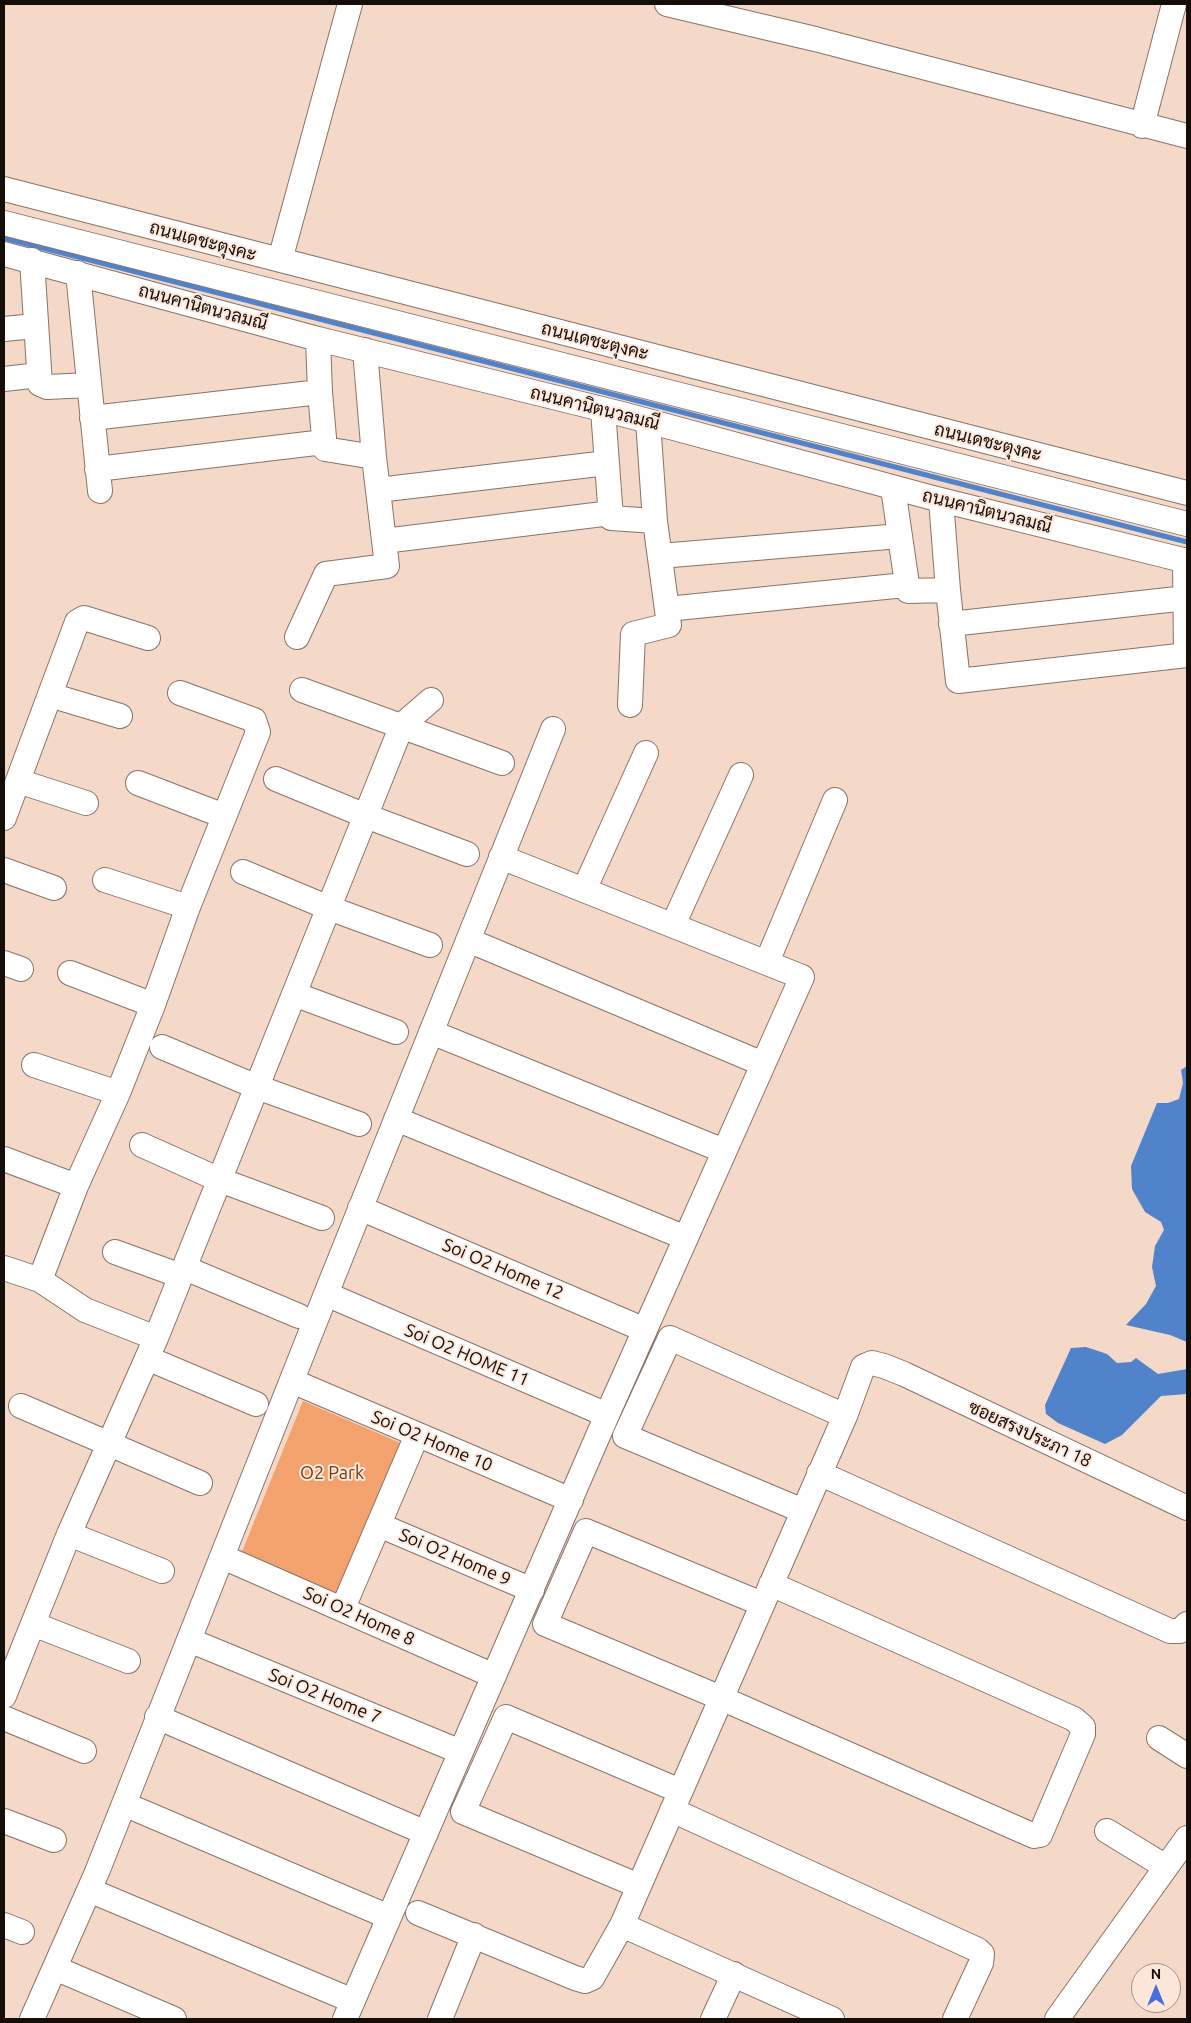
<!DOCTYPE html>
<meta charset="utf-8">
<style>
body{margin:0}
#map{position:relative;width:1191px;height:2023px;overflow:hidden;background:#f4d9c9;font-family:Ubuntu,sans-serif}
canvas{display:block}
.frame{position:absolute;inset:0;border:5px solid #150d08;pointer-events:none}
.north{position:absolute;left:1131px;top:1963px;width:50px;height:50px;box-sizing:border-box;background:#fde7db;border:1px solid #a09087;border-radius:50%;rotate:0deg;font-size:14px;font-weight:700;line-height:20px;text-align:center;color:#150d08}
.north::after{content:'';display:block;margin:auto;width:18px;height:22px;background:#486ee0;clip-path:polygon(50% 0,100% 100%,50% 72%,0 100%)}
</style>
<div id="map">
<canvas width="1191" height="2023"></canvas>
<div class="frame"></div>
<div class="north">N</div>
</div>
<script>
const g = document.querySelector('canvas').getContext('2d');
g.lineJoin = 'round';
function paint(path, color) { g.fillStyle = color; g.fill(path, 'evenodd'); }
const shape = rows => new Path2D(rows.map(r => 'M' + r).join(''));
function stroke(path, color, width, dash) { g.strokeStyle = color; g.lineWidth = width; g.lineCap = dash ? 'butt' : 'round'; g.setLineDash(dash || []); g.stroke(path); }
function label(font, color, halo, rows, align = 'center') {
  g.font = font + ' Ubuntu,Sarabun,sans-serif'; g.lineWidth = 4; g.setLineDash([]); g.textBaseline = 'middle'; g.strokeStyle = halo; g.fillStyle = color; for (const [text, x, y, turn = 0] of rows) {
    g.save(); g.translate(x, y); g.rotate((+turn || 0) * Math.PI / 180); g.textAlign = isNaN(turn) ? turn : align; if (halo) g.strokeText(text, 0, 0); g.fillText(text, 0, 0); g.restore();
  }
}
paint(shape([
 [303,1401,403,1444,339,1596,241,1554]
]), '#f3a16d');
paint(shape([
 [1187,1066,1187,1342,1170,1335,1126,1325,1146,1304,1156,1286,1152,1267,1155,1246,1164,1230,1161,1222,1145,1212,1132,1189,1131,1166,1157,1103,1168,1103,1179,1099,1183,1083,1181,1070],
 [1086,1347,1107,1354,1117,1363,1131,1362,1136,1358,1158,1374,1187,1369,1187,1394,1161,1396,1122,1435,1105,1444,1058,1423,1046,1414,1045,1405,1071,1348]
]), '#5083c9');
stroke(shape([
 [4,238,1187,542]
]), '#5083c9', 5);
const minor = shape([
 [667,4,815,39,1187,136],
 [1142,126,1174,4],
 [4,189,1187,493],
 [4,223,1187,524],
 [4,254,318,339,622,414,933,498,1187,561],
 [32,260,40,384,47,387,89,385],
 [280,260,350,4],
 [78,273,100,491],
 [4,329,35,326],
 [365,350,374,457],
 [4,379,39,375],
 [603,410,611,518,655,521,669,625,633,634,630,705],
 [92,418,320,392],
 [648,421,655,521],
 [97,469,324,442],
 [893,488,908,591,948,590,941,500],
 [378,490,607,463],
 [384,541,611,513],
 [660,556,900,536],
 [1185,560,1186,655],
 [948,590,958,681,1187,655],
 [667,609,905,585],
 [951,624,1186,598],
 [297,637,326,574,387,566,374,457,325,449,320,392,318,339],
 [302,690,502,763],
 [50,695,120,716],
 [276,779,366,816,467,854],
 [18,781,86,803],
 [138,783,224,816],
 [4,818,77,622,84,618,148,638],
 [4,870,54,888],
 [243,872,329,908,430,945],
 [105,880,188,907],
 [584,890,646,753],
 [673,925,741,775],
 [468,940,763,1064],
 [767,962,835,800],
 [4,963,21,969],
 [70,973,153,1005],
 [294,994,396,1032],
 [431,1032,724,1151],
 [162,1047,257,1087,359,1124],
 [34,1065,118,1093],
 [396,1119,686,1238],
 [142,1145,220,1180,322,1218],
 [4,1159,76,1186],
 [360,1208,645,1330],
 [115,1252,181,1276],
 [4,1268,40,1280,85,1310,156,1338],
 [185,1268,299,1316],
 [40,1280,76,1186,118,1093,153,1005,188,907,258,732,254,720,180,693],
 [326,1294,607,1415],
 [147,1358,256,1404],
 [292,1381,571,1500],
 [21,1406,200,1483],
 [819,1473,1170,1631,1180,1631,1187,1624],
 [803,1511,625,1436,670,1338,845,1416],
 [379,1525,532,1590],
 [69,1534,162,1571],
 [223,1557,494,1676],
 [762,1604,586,1531,545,1624,721,1698,1034,1836,1040,1835,1083,1734,1083,1727,1074,1719,771,1584],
 [343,1608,417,1435],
 [33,1624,128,1661],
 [189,1640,461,1752],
 [4,1696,69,1534,156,1338,402,725,431,700],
 [157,1717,426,1833],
 [4,1718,84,1751],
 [1159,1738,1187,1756],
 [124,1804,389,1917],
 [672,1810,978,1950,982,1954,981,1963,955,2019],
 [4,1821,54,1840],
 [1107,1831,1166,1867],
 [639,1886,463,1812,506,1717,680,1791],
 [89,1890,353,2001],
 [418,1913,575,1978,585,1981,592,1978,622,1925,845,1416,863,1367,867,1365,872,1363,884,1366,904,1374,1187,1508],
 [4,1925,22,1932],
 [622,1925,832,2019],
 [55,1968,174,2019],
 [32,2019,97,1872,326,1294,553,729],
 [345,2019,607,1415,802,977,501,857],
 [440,2019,474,1935],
 [713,2019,734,1974],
 [1057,2019,1187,1838]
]);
stroke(minor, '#8a7264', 26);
stroke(minor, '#fff', 24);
label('18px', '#150d08', '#fde7db', [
 ["ถนนเดชะตุงคะ",203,241,15],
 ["ถนนคานิตนวลมณี",203,307,15],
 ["ถนนเดชะตุงคะ",595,341,14],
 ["ถนนคานิตนวลมณี",595,408,14],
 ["ถนนเดชะตุงคะ",988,442,14],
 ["ถนนคานิตนวลมณี",987,511,14],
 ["Soi O2 Home 12",503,1269,23],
 ["Soi O2 HOME 11",467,1355,23],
 ["ซอยสรงประภา 18",1030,1434,25],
 ["Soi O2 Home 10",432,1441,23],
 ["Soi O2 Home 9",455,1557,23],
 ["Soi O2 Home 8",359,1616,24],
 ["Soi O2 Home 7",325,1696,22]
]);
label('18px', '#6f3914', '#fde7db', [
 ["O2 Park",332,1473]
]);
</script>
